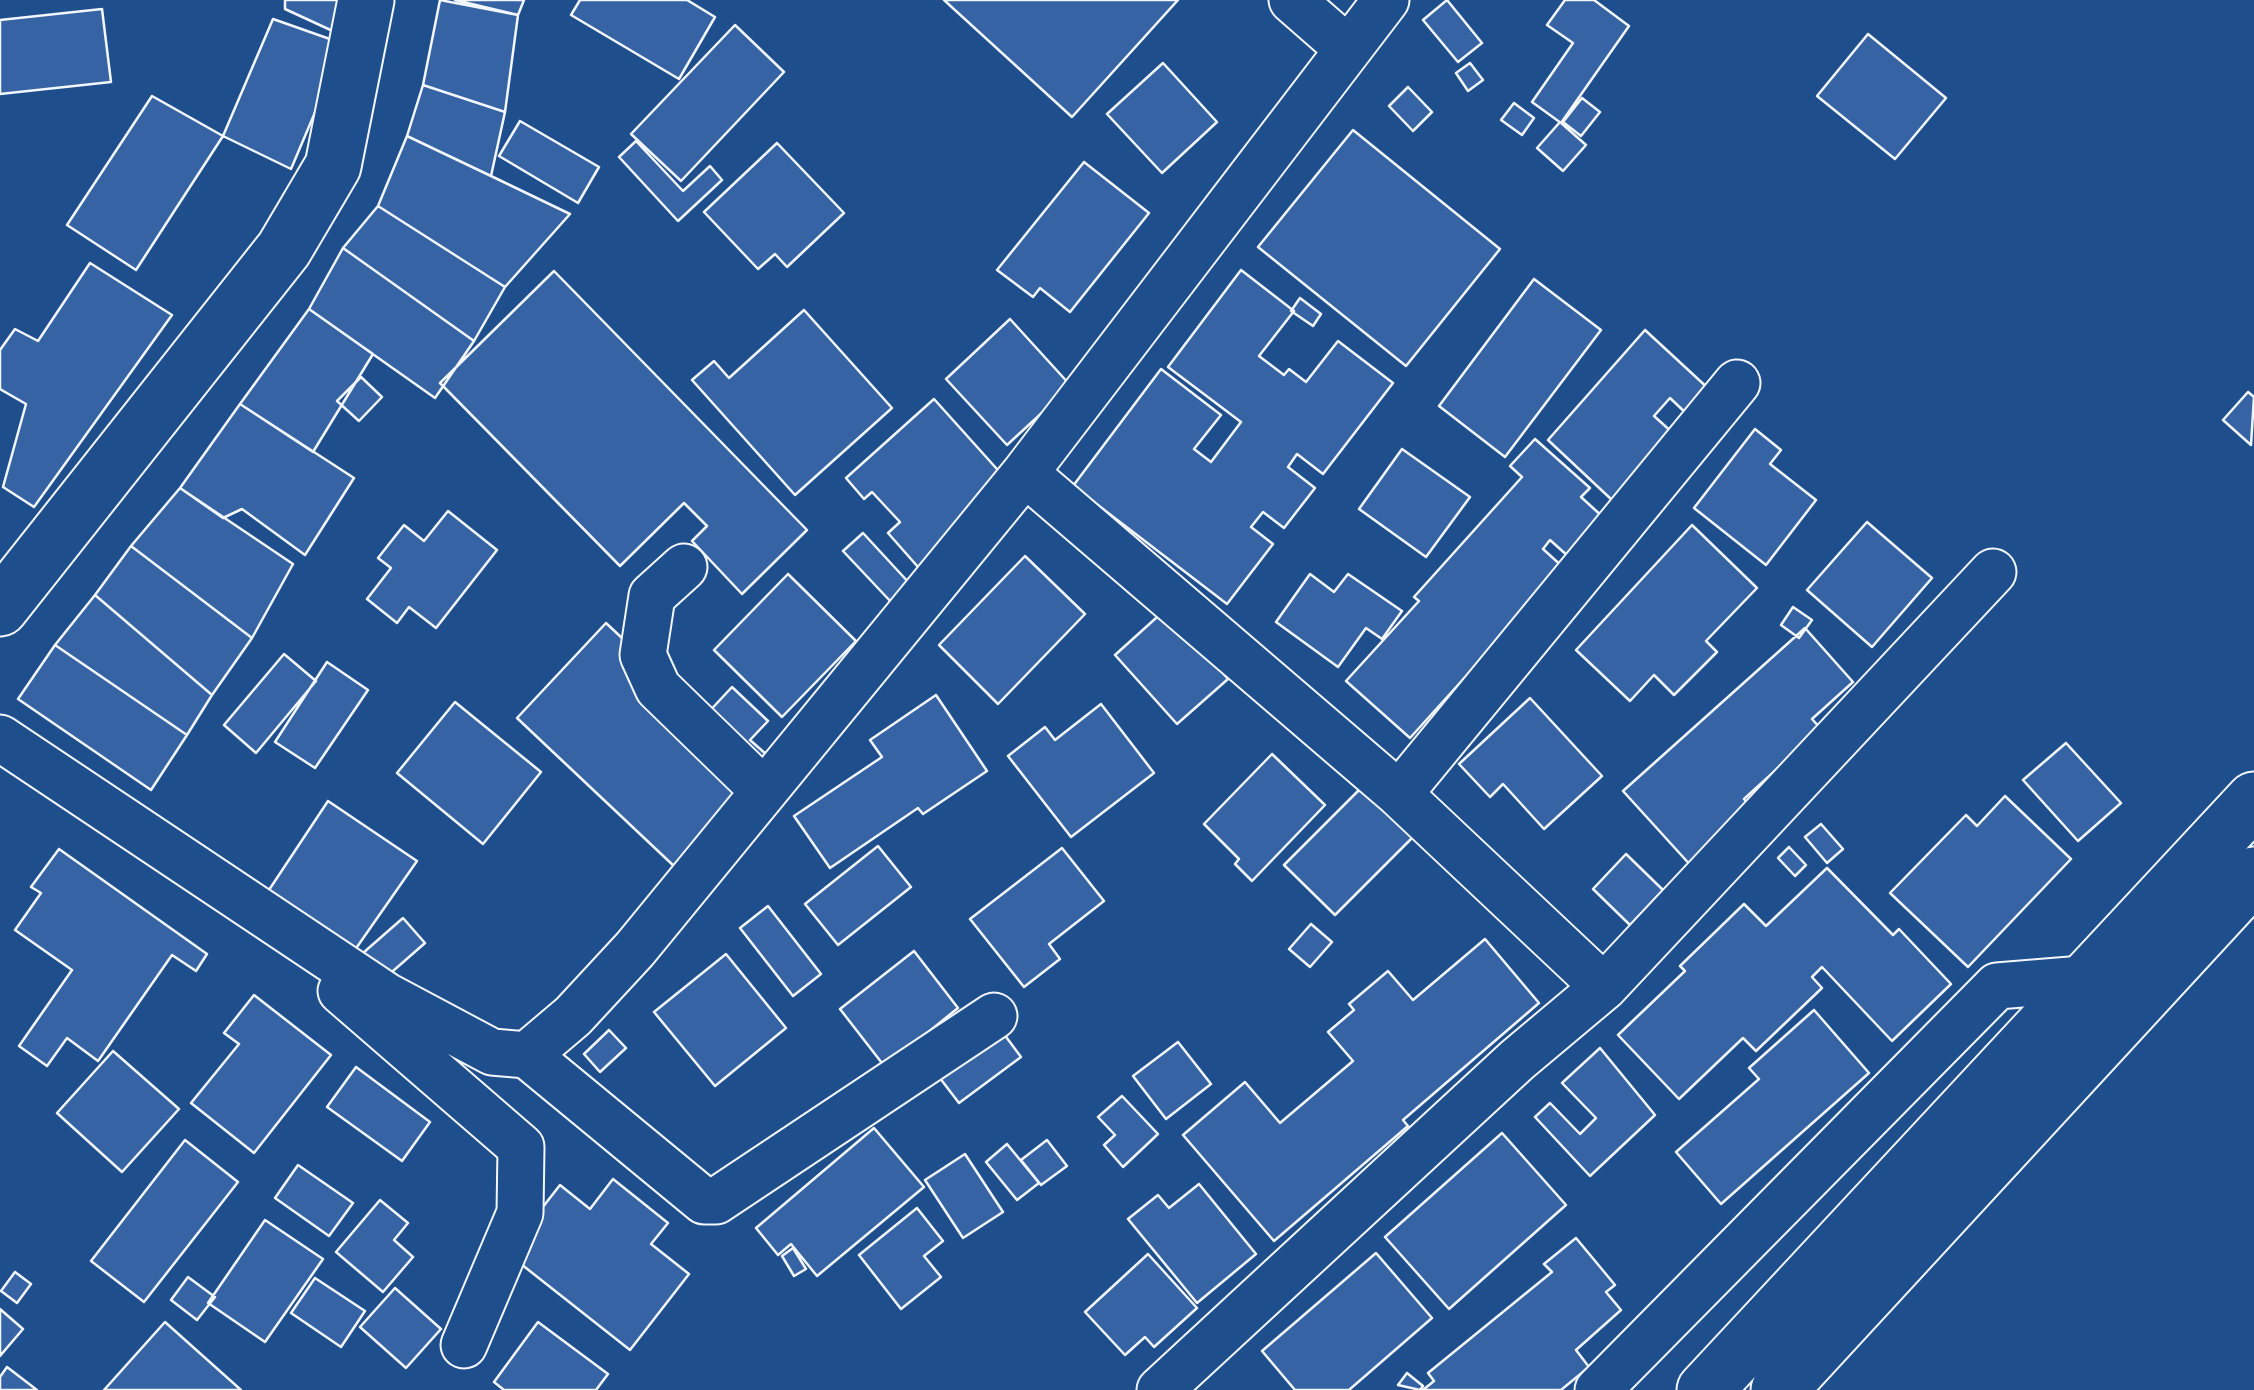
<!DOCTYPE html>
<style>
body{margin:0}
canvas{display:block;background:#1f4e8c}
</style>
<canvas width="2254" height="1390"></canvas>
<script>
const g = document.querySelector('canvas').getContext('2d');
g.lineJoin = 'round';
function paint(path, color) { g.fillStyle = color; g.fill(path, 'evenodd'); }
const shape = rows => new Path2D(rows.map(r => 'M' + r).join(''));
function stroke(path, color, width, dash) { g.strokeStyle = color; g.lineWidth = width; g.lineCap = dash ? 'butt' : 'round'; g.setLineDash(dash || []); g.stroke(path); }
const building = shape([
 [285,0,342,0,337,33,285,9,285,0],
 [440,0,518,15,505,112,423,85,440,0],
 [455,0,524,0,518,15,455,0],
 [580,0,687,0,715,17,679,79,571,15,580,0],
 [944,0,1178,0,1072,117,944,0],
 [1447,0,1482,43,1458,62,1423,20,1447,0],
 [1565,0,1594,0,1629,26,1561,123,1532,102,1573,43,1547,25,1565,0],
 [102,9,111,82,0,94,0,20,102,9],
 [273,19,344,44,291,169,223,136,273,19],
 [735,25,784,72,681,181,631,134,735,25],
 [1868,34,1946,98,1895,159,1817,96,1868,34],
 [1163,63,1217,122,1162,173,1107,114,1163,63],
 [1470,63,1483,80,1468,91,1456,73,1470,63],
 [423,85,505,112,491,176,407,136,423,85],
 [1408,87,1432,112,1413,131,1389,106,1408,87],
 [152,96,223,136,136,270,67,225,152,96],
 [1582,98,1600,112,1581,136,1563,122,1582,98],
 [1514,103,1534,118,1522,135,1501,120,1514,103],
 [520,121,599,167,578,203,499,156,520,121],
 [1560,122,1586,145,1563,171,1537,148,1560,122],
 [1353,130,1500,249,1406,366,1258,247,1353,130],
 [407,136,491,176,570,214,505,287,378,206,407,136],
 [636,141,683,191,710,166,722,180,678,221,619,157,636,141],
 [777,143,844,213,787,267,775,254,758,269,704,212,777,143],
 [1084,162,1149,213,1070,312,1040,288,1033,297,997,270,1084,162],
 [378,206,505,287,474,341,343,248,378,206],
 [343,248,474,341,435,398,309,309,343,248],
 [90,263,172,315,34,507,3,487,26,404,0,389,0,350,15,329,38,341,90,263],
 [1241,270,1294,311,1259,356,1284,375,1289,369,1306,382,1338,341,1393,383,1323,474,1297,454,1288,467,1315,488,1284,528,1263,512,1251,527,1273,544,1227,604,1073,486,1161,369,1221,415,1194,449,1211,462,1241,422,1168,367,1241,270],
 [554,271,807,530,742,594,692,541,707,526,684,503,620,566,440,383,554,271],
 [1534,279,1601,330,1505,457,1439,406,1534,279],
 [1300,298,1321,314,1313,326,1291,311,1300,298],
 [309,309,373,354,313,452,240,404,309,309],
 [804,310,892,408,795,495,692,380,714,361,729,378,804,310],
 [1010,319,1071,386,1007,445,946,379,1010,319],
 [1645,330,1711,391,1689,416,1670,398,1654,416,1674,434,1612,500,1548,440,1645,330],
 [361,377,382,397,359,421,337,401,361,377],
 [2248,392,2254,397,2251,445,2223,420,2248,392],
 [934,399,1005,478,918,567,888,533,900,522,872,492,864,499,846,478,934,399],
 [240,404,354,478,305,555,242,509,223,518,180,488,240,404],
 [1755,429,1781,450,1770,464,1816,500,1766,565,1694,508,1755,429],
 [1535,439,1590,488,1581,497,1604,518,1569,557,1550,540,1543,549,1564,568,1410,738,1346,681,1419,601,1414,597,1522,477,1510,466,1535,439],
 [1402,449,1470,497,1426,557,1359,509,1402,449],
 [180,488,293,564,252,638,131,546,180,488],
 [448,511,497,550,436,628,409,607,397,623,367,599,391,568,378,558,404,525,424,541,448,511],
 [1867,522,1932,578,1872,647,1807,590,1867,522],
 [1692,525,1757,588,1706,641,1717,652,1674,695,1654,675,1630,701,1576,650,1692,525],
 [863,533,911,585,892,603,843,551,863,533],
 [131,546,252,638,212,695,95,595,131,546],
 [1025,556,1085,614,998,704,939,645,1025,556],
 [788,574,856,641,782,717,714,650,788,574],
 [1310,574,1334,592,1348,574,1402,611,1382,639,1366,628,1338,667,1276,622,1310,574],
 [95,595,212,695,187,735,55,645,95,595],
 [1793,607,1812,620,1799,638,1781,625,1793,607],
 [1166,609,1228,679,1177,724,1115,655,1166,609],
 [606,623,705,716,732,687,768,721,750,740,775,762,676,868,517,718,606,623],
 [1805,628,1853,682,1812,719,1821,729,1744,799,1755,812,1693,868,1623,791,1805,628],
 [55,645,187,735,151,790,18,699,55,645],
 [284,654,316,681,256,753,224,725,284,654],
 [327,662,368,690,315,768,275,742,327,662],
 [936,695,987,771,923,814,918,808,830,868,794,816,882,757,870,740,936,695],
 [1530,698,1602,776,1544,829,1503,784,1490,797,1459,764,1530,698],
 [455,702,541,772,483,844,397,773,455,702],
 [1101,704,1154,773,1071,837,1008,756,1045,727,1055,740,1101,704],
 [2066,743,2121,803,2078,841,2023,780,2066,743],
 [1272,754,1325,805,1252,881,1235,864,1239,859,1204,824,1272,754],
 [1362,787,1413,837,1335,915,1284,865,1362,787],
 [2005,796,2071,859,1968,967,1890,893,1966,815,1977,826,2005,796],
 [328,801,417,861,350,957,263,899,328,801],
 [1821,824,1843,849,1827,863,1805,837,1821,824],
 [878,846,911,887,838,945,805,904,878,846],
 [1789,847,1806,865,1795,876,1778,858,1789,847],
 [1062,848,1104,901,1049,944,1060,959,1024,987,970,919,1062,848],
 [59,849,207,954,196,971,172,955,98,1061,67,1038,47,1066,19,1046,72,970,15,930,41,893,31,887,59,849],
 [1626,854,1663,890,1630,925,1593,889,1626,854],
 [1827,868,1893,935,1899,929,1951,984,1892,1041,1822,967,1812,977,1822,988,1756,1051,1743,1038,1679,1099,1618,1035,1685,971,1680,966,1744,904,1766,926,1827,868],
 [768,906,821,974,793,996,740,928,768,906],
 [403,918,425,943,385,978,363,953,403,918],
 [1311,924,1332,942,1310,967,1289,949,1311,924],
 [1485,939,1539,1003,1403,1120,1408,1126,1274,1241,1183,1135,1245,1082,1280,1123,1353,1061,1328,1032,1354,1010,1349,1004,1388,971,1413,1000,1485,939],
 [914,951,958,1008,885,1067,840,1009,914,951],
 [726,954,786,1028,715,1086,654,1012,726,954],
 [254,995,331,1055,254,1153,191,1103,239,1044,224,1033,254,995],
 [1814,1010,1869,1073,1721,1204,1676,1152,1759,1079,1749,1068,1814,1010],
 [998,1026,1021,1057,959,1103,936,1073,998,1026],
 [609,1030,626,1048,600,1072,584,1054,609,1030],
 [1178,1042,1211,1084,1166,1119,1133,1076,1178,1042],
 [1600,1048,1655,1115,1590,1176,1535,1117,1550,1103,1580,1134,1596,1118,1562,1083,1600,1048],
 [113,1051,179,1109,122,1172,57,1113,113,1051],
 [356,1067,430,1122,402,1161,327,1107,356,1067],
 [1122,1096,1158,1134,1123,1167,1104,1145,1115,1135,1098,1117,1122,1096],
 [874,1128,924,1187,817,1276,791,1244,778,1255,756,1228,874,1128],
 [1502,1133,1566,1205,1449,1309,1385,1237,1502,1133],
 [185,1140,238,1182,144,1302,91,1261,185,1140],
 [1047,1140,1067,1166,1041,1185,1021,1160,1047,1140],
 [1007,1144,1039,1183,1017,1200,986,1162,1007,1144],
 [965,1154,1003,1212,963,1238,925,1180,965,1154],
 [298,1165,353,1203,329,1236,275,1198,298,1165],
 [613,1179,668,1223,651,1244,689,1274,630,1350,507,1253,560,1185,590,1209,613,1179],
 [1199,1184,1256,1254,1197,1303,1128,1219,1158,1195,1169,1208,1199,1184],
 [380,1200,408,1223,394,1240,413,1257,383,1292,336,1252,380,1200],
 [917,1208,943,1241,924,1256,941,1277,901,1309,859,1255,917,1208],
 [265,1220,323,1259,265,1342,208,1303,265,1220],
 [1576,1238,1615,1285,1606,1292,1621,1310,1576,1350,1589,1367,1561,1390,1423,1390,1434,1381,1428,1373,1552,1272,1544,1264,1576,1238],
 [793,1248,806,1269,794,1276,782,1256,793,1248],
 [1376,1253,1432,1318,1349,1390,1295,1390,1262,1351,1376,1253],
 [1148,1254,1197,1308,1154,1347,1145,1337,1125,1355,1085,1312,1148,1254],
 [15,1272,31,1284,17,1303,1,1291,15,1272],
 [188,1277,215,1297,197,1320,171,1300,188,1277],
 [315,1278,365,1311,341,1347,291,1313,315,1278],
 [395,1288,441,1329,406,1368,360,1327,395,1288],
 [0,1309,23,1329,0,1356,0,1309],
 [165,1322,241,1390,104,1390,165,1322],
 [538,1322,608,1374,596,1390,504,1390,494,1382,538,1322],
 [7,1367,37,1390,0,1390,0,1377,7,1367],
 [1407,1373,1423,1386,1420,1390,1398,1385,1407,1373]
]);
paint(building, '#3563a3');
stroke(building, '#f2f6ff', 2.5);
const minor = shape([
 [1292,0,1348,49],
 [1025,473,1399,794,1604,987],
 [684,567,652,596,643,655,658,688,764,791],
 [0,738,385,995,492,1052,527,1055,704,1201,716,1201,994,1016],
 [1399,794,1737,383],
 [341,991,521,1147,520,1213,464,1345],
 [527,1055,573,1016,635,949,1025,473,1386,0],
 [1160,1390,1517,1060,1604,987,1993,572],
 [1598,1390,1997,986,2083,979]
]);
const major = shape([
 [0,608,284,249,333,166,366,0]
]);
const highway = shape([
 [1705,1390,2254,800],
 [1779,1390,2254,875]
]);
stroke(minor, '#f2f6ff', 49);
stroke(major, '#f2f6ff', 59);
stroke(highway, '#f2f6ff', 59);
stroke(minor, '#1f4e8c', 45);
stroke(major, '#1f4e8c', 55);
stroke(highway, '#1f4e8c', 55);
</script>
